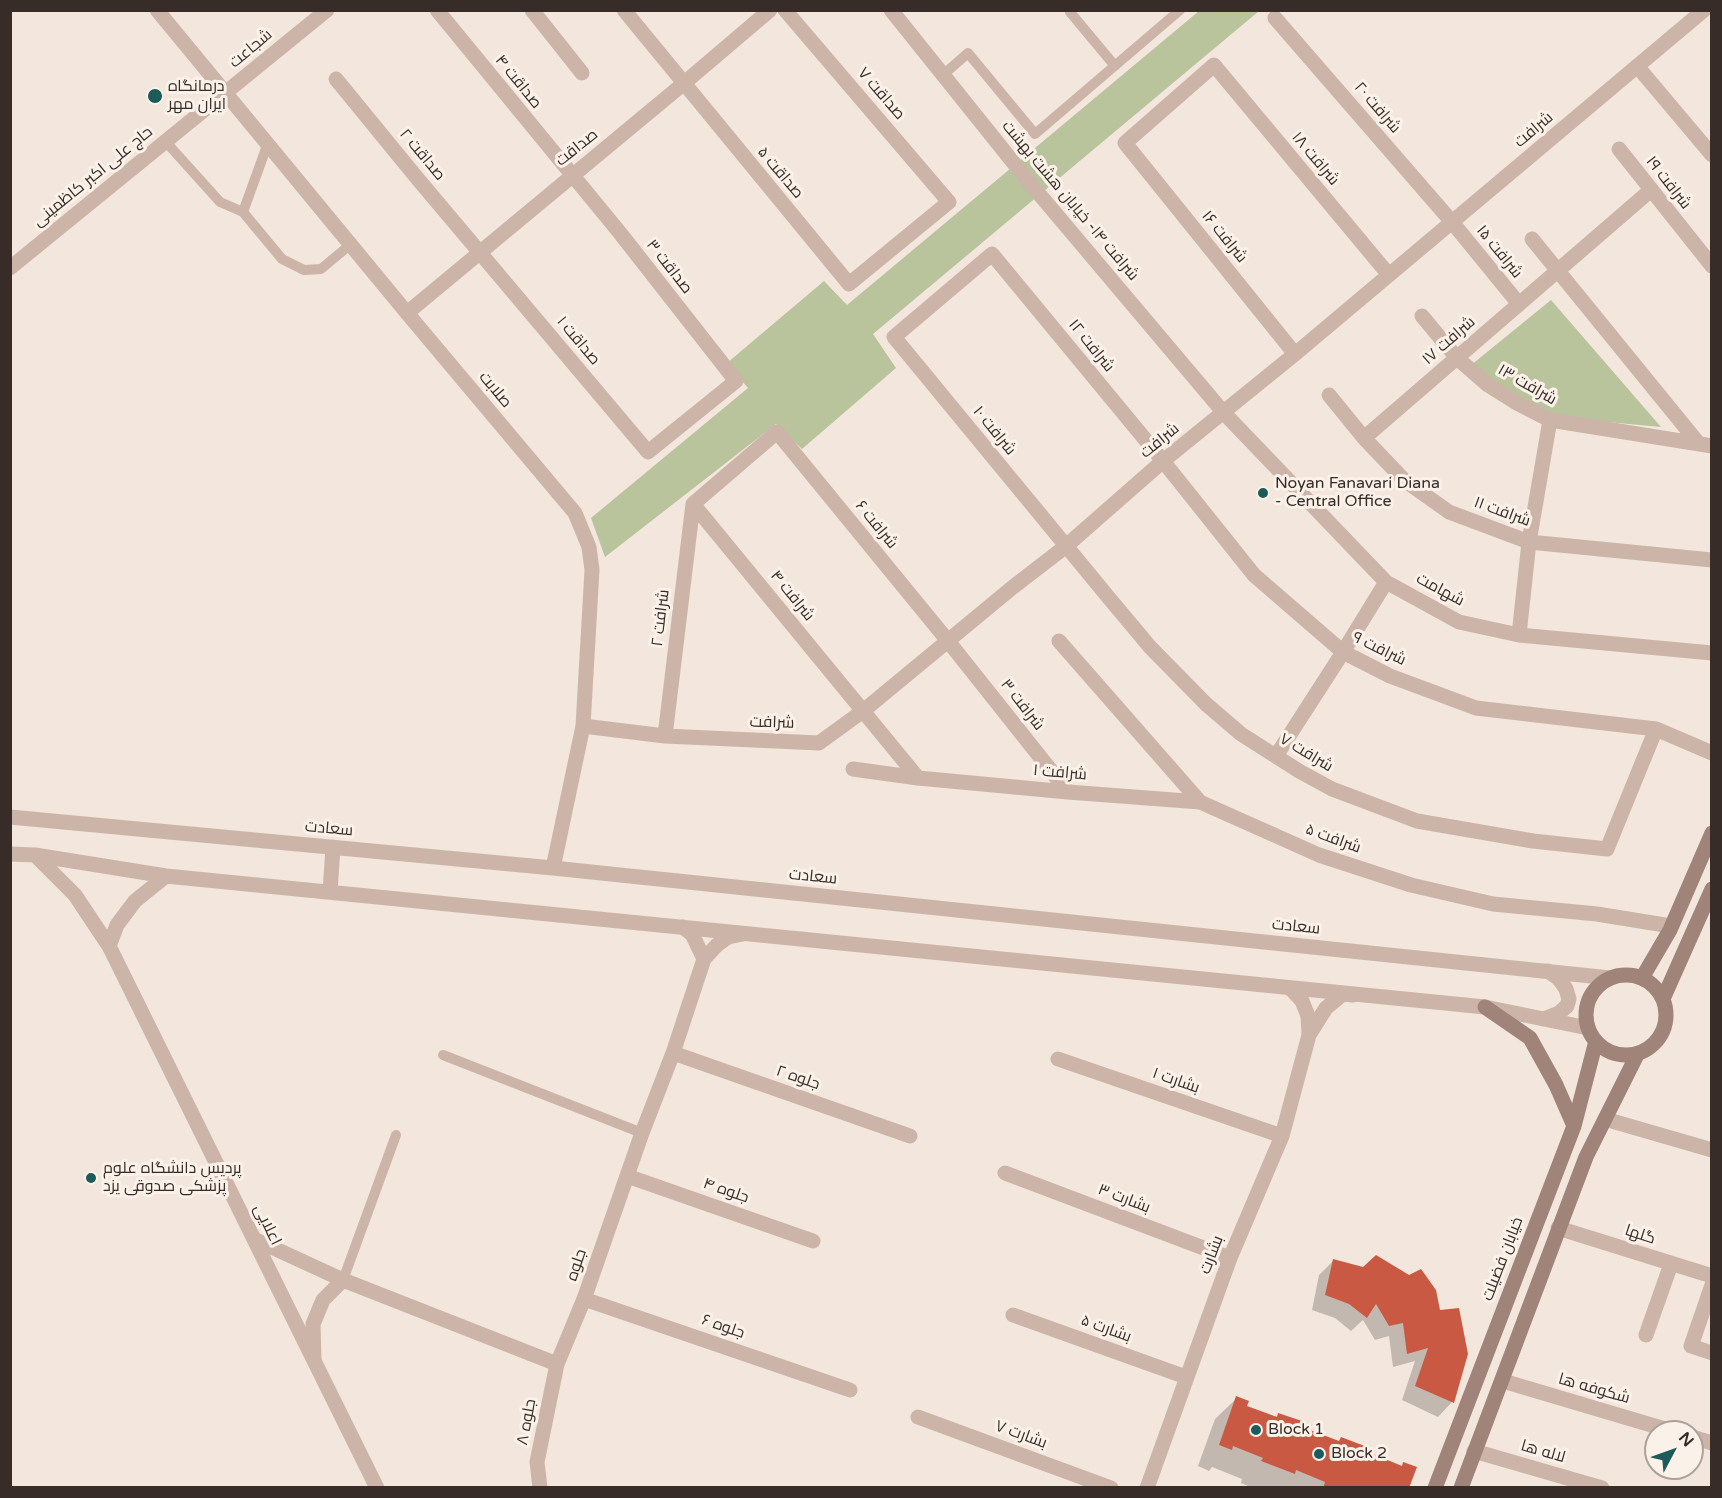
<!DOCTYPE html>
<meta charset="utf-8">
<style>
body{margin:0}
#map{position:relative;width:1722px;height:1498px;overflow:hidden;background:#f3e6dc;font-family:"Varela Round",sans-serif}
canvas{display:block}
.frame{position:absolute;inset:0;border:12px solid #382c28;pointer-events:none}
.north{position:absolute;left:1644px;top:1420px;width:60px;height:60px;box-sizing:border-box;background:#faf1e9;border:2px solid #aca29c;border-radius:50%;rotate:49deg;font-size:16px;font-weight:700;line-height:24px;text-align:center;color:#382c28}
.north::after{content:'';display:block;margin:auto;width:21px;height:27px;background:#1c5b5a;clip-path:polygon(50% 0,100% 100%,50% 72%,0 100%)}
</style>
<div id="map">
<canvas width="1722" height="1498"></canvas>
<div class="frame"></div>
<div class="north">N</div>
</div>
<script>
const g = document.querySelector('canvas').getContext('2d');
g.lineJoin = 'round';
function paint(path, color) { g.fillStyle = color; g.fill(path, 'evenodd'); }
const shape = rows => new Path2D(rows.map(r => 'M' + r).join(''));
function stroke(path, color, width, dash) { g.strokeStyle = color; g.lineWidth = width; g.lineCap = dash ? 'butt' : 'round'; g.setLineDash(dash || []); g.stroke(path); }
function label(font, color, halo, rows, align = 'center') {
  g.font = font + ' "Varela Round",Cairo,sans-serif'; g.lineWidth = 6; g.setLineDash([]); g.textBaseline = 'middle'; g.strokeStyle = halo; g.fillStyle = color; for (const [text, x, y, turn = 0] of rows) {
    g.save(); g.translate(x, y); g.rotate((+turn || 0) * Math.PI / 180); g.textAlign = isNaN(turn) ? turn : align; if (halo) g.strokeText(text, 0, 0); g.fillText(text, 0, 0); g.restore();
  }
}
paint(shape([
 [1199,11,1259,11,873,334,896,368,802,449,776,424,605,557,591,518,748,388,727,363,824,281,847,305],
 [1551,300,1661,427,1554,417,1465,370]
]), '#b9c39c');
paint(shape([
 [1333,1261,1439,1311,1466,1354,1452,1402,1438,1417,1402,1400,1415,1361,1393,1367,1389,1336,1375,1340,1363,1320,1351,1331,1335,1318,1312,1310,1319,1275],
 [1237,1398,1245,1406,1275,1418,1278,1415,1308,1431,1401,1467,1404,1464,1408,1488,1253,1488,1241,1483,1242,1479,1212,1467,1209,1471,1198,1466,1215,1419]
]), '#0003');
paint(shape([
 [1376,1255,1409,1275,1421,1269,1436,1290,1440,1310,1459,1308,1468,1354,1454,1403,1415,1386,1428,1348,1407,1354,1403,1323,1389,1326,1376,1304,1367,1318,1349,1304,1325,1295,1333,1259,1363,1267],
 [1236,1396,1249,1401,1247,1406,1277,1417,1278,1413,1299,1420,1312,1425,1310,1430,1339,1441,1341,1437,1375,1450,1373,1454,1402,1466,1403,1462,1417,1467,1409,1488,1323,1488,1325,1482,1296,1470,1295,1474,1274,1466,1261,1461,1263,1458,1233,1446,1232,1450,1219,1445]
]), '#ca5943');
stroke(shape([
 [1072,10,1070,12,1115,66],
 [943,75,968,53,1035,134,1180,10],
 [166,142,220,202,243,212,282,259,304,270,321,269,351,244],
 [243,212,268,143],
 [443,1055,642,1133],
 [343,1280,396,1135]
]), '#ccb5a8', 10);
stroke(shape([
 [532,10,582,73],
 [624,10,849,284,949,202,785,10],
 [891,10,1029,182,1224,413,1386,582,1459,622,1519,635,1712,653],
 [1275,18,1452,222,1519,304],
 [1637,66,1712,155],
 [336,79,417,178,648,452,736,381,620,233,437,10],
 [1619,149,1712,266],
 [1532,239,1699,444],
 [10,268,327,10],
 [407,313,683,84,770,10],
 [1422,316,1457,358,1488,385,1515,402,1550,420,1712,446],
 [1295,354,1125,143,1214,65,1389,275],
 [1329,395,1364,438,1404,480,1449,512,1529,542,1712,560],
 [1364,438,1651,190],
 [693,504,777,432,948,641,1068,792],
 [693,504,918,778],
 [1519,635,1529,542,1550,420],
 [1059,641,1200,802,1319,855,1411,885,1493,904,1597,914,1671,926],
 [583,726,665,736,819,743,863,711,1013,587,1065,547,1163,461,1295,354,1704,10],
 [1656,729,1607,849,1533,841,1417,821,1332,789,1299,771,1241,734,1206,704,1150,647,1109,598,894,337,992,254,1163,461,1254,575,1343,652,1390,676,1476,708,1656,729,1712,753],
 [665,736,693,504],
 [1276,756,1343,652,1386,582],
 [853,769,918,778,1068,792,1200,802],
 [683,927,692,934,704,959],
 [1290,988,1302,1001,1308,1016,1309,1035,1326,1008,1343,994,1353,995],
 [673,1053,910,1136],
 [1058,1059,1282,1136],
 [1005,1173,1230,1258],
 [627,1176,813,1241],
 [1558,1228,1712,1276],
 [254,1239,343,1280,557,1364],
 [1712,1285,1691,1346,1712,1353],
 [584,1299,850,1390],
 [1013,1315,1186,1377],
 [1646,1335,1671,1264],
 [314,1359,313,1324,323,1300,343,1280],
 [1503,1381,1675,1432],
 [918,1417,1111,1488],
 [1692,1437,1712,1443],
 [1474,1451,1602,1488],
 [540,1488,537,1462,557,1364,584,1299,642,1133,673,1053,704,959,717,945,728,937,743,934],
 [1147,1488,1230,1258,1282,1136,1309,1035]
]), '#ccb5a8', 15);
stroke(shape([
 [157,10,407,313,575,513,589,547,592,570,583,726,553,868],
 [10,817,553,868,1610,978],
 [10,854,35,855,166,876,1485,1007,1588,1028],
 [35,855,75,895,109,946,377,1488],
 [330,892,333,847],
 [109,946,117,925,135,901,166,876],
 [1544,1019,1559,1013,1567,1006,1569,999,1566,989,1562,983,1558,978,1548,971],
 [1605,1119,1712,1150]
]), '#ccb5a8', 15);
stroke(shape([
 '1586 1015a40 40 0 1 1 80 0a40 40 0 1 1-80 0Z',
 [1642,978,1670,930,1712,833],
 [1663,999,1712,889],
 [1485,1007,1530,1038,1556,1085,1574,1126],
 [1435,1488,1574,1126,1596,1041],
 [1461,1488,1586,1157,1638,1053]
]), '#a08479', 15);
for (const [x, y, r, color] of [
 [155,96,8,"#1c5b5a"],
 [1263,493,6,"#1c5b5a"],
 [91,1178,6,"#1c5b5a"],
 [1256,1430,6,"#1c5b5a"],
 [1319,1454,6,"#1c5b5a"]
]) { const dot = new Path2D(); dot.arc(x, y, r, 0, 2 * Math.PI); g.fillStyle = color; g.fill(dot); stroke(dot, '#faf1e9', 2); }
label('16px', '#382c28', '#faf1e9', [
 ["شجاعت",251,49,-40],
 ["صداقت ۴",518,82,51],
 ["صداقت ۷",881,94,49],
 ["شرافت ۲۰",1377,108,49],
 ["شرافت",1534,130,-40],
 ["صداقت",577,148,-39],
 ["صداقت ۲",422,155,50],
 ["شرافت ۱۸",1315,159,50],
 ["صداقت ۵",780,173,50],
 ["حاج علی اکبر کاظمینی",93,177,-39],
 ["شرافت ۱۹",1668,183,52],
 ["شرافت ۱۴- خیابان هشت بهشت",1070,201,50],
 ["شرافت ۱۶",1224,237,51],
 ["شرافت ۱۵",1499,252,51],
 ["صداقت ۳",669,267,52],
 ["صداقت ۱",578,341,50],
 ["شرافت ۱۷",1449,341,-41],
 ["شرافت ۱۲",1091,346,51],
 ["شرافت ۱۳",1527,385,30],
 ["صلابت",495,390,50],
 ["شرافت ۱۰",994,431,51],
 ["شرافت",1160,441,-39],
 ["شرافت ۱۱",1502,512,20],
 ["شرافت ۶",876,525,51],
 ["شهامت",1440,590,28],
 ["شرافت ۴",792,596,51],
 ["شرافت ۲",661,618,-83],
 ["شرافت ۹",1379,649,26],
 ["شرافت ۳",1022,705,52],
 ["شرافت",772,723,2],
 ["شرافت ۷",1306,753,31],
 ["شرافت ۱",1060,773,5],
 ["سعادت",329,829,5],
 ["شرافت ۵",1333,839,20],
 ["سعادت",813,877,6],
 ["سعادت",1296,927,6],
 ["جلوه ۲",798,1078,19],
 ["بشارت ۱",1176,1081,19],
 ["جلوه ۴",726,1191,19],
 ["بشارت ۳",1124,1199,21],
 ["اعلایی",267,1225,64],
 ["گلها",1640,1235,18],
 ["بشارت",1212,1255,-69],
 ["خیابان فضیلت",1503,1259,-69],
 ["جلوه",577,1265,-71],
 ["جلوه ۶",723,1327,19],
 ["بشارت ۵",1106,1329,20],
 ["شکوفه ها",1594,1389,16],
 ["جلوه ۸",527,1422,-79],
 ["بشارت ۷",1021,1435,20],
 ["لاله ها",1543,1452,16]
]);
label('16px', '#382c28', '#faf1e9', [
 ["درمانگاه",168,87],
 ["ایران مهر",168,105],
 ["Noyan Fanavari Diana",1275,484],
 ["- Central Office",1275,502],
 ["پردیس دانشگاه علوم",103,1169],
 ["پزشکی صدوقی یزد",103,1187],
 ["Block 1",1268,1430],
 ["Block 2",1331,1454]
], 'left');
</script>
